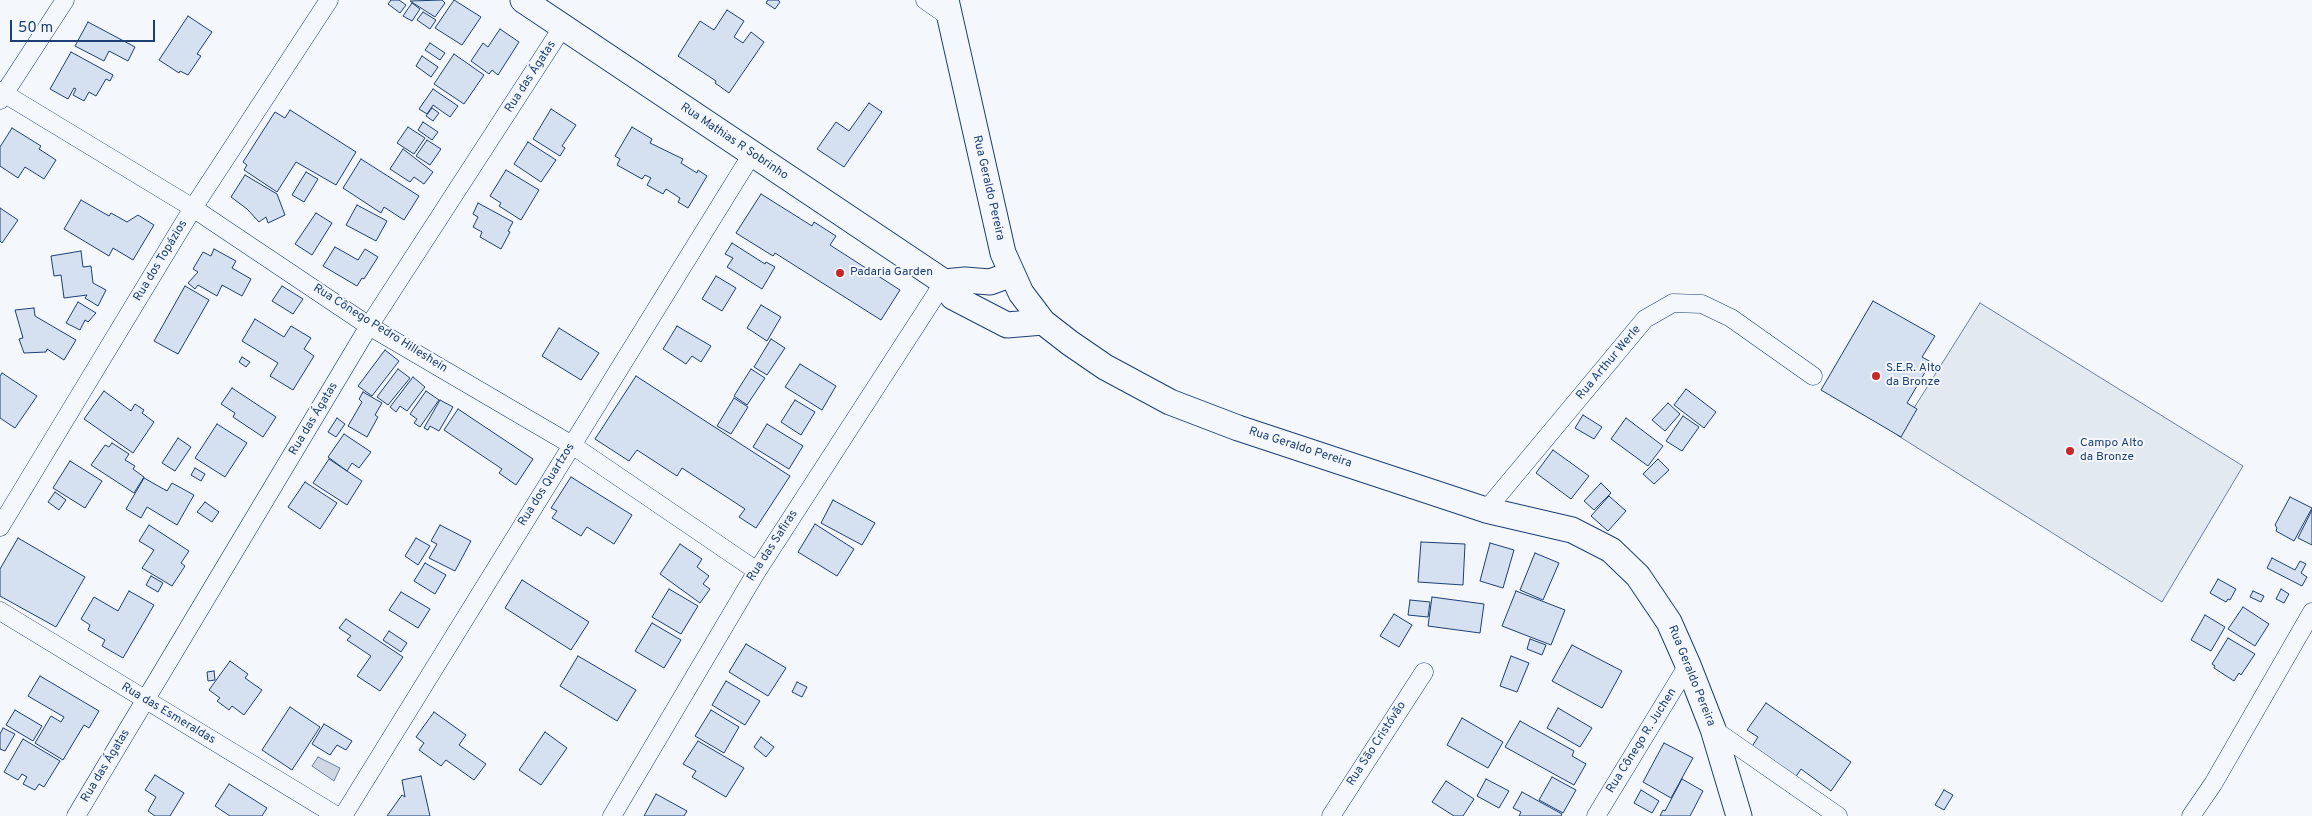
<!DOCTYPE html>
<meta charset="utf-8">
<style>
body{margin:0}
#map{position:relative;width:2312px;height:816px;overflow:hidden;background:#f4f7fb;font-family:Overpass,sans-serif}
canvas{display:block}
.scale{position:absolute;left:10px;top:20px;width:145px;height:22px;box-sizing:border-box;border:2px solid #1d3f73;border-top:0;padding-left:6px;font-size:15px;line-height:18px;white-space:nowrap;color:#1d3f73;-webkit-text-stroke:4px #f4f7fb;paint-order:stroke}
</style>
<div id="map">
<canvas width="2312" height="816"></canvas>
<div class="scale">50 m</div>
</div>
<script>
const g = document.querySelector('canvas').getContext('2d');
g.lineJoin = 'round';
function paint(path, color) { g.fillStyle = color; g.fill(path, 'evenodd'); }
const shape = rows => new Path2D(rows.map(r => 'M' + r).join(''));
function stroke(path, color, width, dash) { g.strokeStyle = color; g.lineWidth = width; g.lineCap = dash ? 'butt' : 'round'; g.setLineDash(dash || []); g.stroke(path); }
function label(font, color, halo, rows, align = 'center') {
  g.font = font + ' Overpass,sans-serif'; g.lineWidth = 4; g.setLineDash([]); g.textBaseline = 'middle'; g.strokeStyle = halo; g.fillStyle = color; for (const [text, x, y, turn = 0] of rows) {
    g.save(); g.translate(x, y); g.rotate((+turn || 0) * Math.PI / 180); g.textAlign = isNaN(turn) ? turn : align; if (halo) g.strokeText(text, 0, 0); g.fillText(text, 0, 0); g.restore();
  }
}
const green = shape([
 [1980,303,2243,466,2162,602,1897,435,1980,303]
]);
paint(green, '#e3e9f0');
stroke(green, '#687fa3', 1);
const water = shape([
 [318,757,340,768,334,781,312,766,318,757]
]);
paint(water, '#cfd7e4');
stroke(water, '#687fa3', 1);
const building = shape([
 [391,0,399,0,406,5,400,13,388,4,391,0],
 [442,0,445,3,435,17,410,1,442,0],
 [454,0,481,17,462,45,435,28,454,0],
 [768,0,778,0,780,2,775,9,766,3,768,0],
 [412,3,420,9,412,21,403,16,412,3],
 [727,10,744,21,734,37,743,43,751,32,764,42,729,93,715,83,716,81,678,56,700,21,714,30,727,10],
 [423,12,436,20,430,29,417,20,423,12],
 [188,16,212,32,197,54,201,56,188,75,180,71,179,73,159,60,188,16],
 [88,22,135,47,128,61,109,51,104,61,75,46,88,22],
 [500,29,519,42,498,75,492,70,489,74,471,61,483,43,488,47,500,29],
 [430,43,445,53,440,60,425,50,430,43],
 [71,52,113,75,110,81,106,79,96,96,89,92,84,101,73,95,76,89,74,88,68,99,50,89,71,52],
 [454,54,484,75,464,104,434,84,454,54],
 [422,56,438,67,431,77,416,66,422,56],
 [433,89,458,106,450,117,433,105,427,114,419,109,433,89],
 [869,103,882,112,844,167,817,149,836,122,849,131,869,103],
 [432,108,439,113,433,121,426,116,432,108],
 [551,109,576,125,562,146,565,148,560,156,533,139,551,109],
 [290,110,356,152,336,185,296,162,277,192,244,170,247,165,243,162,275,112,285,118,290,110],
 [423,122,438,132,432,140,418,130,423,122],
 [408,127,425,138,414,154,397,143,408,127],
 [632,127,652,139,650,143,683,159,681,163,697,173,698,170,707,176,688,208,678,202,680,198,666,189,663,194,647,185,651,178,645,175,642,179,617,165,620,159,615,156,632,127],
 [12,128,41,146,39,149,56,160,44,179,25,167,18,178,0,166,0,147,12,128],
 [427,140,441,149,430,165,416,156,427,140],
 [528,142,556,160,541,182,514,164,528,142],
 [403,149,433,172,424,184,414,177,410,182,390,169,403,149],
 [361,159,419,196,404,220,384,207,381,213,343,188,361,159],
 [506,170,539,190,521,220,499,206,501,203,490,196,506,170],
 [306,172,318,179,304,202,292,195,306,172],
 [245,175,277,194,285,215,268,223,266,217,259,222,247,209,231,197,245,175],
 [761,194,812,226,814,222,836,236,830,245,900,290,881,320,775,253,773,256,736,233,761,194],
 [81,200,109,216,111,213,127,222,138,215,154,225,133,260,113,248,109,256,64,229,81,200],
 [478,203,513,222,508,231,510,232,501,249,480,237,482,232,473,227,478,217,473,214,478,203],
 [357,205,387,221,376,241,346,225,357,205],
 [0,208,18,220,2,243,0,241,0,208],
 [316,213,332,223,312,255,295,244,316,213],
 [732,243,765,264,766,262,775,267,762,289,727,267,733,258,725,254,732,243],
 [335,247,358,260,365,249,378,257,364,279,362,278,357,286,323,266,335,247],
 [214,249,236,261,232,268,251,279,242,296,222,285,217,296,198,285,195,289,188,283,198,272,193,269,203,252,211,256,214,249],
 [81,251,83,267,91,266,93,283,106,290,98,306,85,298,87,295,64,298,61,275,54,276,51,256,81,251],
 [716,276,736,288,722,311,702,299,716,276],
 [185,286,209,300,178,354,154,341,185,286],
 [282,286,303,299,293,314,272,301,282,286],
 [1873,301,1935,336,1922,357,1931,362,1907,403,1917,409,1901,437,1821,390,1873,301],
 [78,302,96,313,88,322,85,320,80,330,66,323,78,302],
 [761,305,781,317,767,341,747,328,761,305],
 [34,308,35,316,76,340,64,360,47,349,46,352,24,353,19,339,23,338,15,310,34,308],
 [255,319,284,337,291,326,311,338,304,349,314,356,293,390,270,376,278,363,242,341,255,319],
 [677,326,711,346,701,362,692,356,686,364,663,349,677,326],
 [559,328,599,353,581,380,542,356,559,328],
 [771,339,785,348,767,375,754,367,771,339],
 [385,350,399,361,372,396,358,386,385,350],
 [242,357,250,362,246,367,239,362,242,357],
 [800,364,836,386,822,410,785,387,800,364],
 [398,369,410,378,388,405,377,397,398,369],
 [751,369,765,378,747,405,734,396,751,369],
 [2,373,37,396,15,428,0,418,0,376,2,373],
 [636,376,790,476,756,528,739,517,745,509,682,468,677,476,637,450,629,461,595,439,636,376],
 [413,377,425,387,407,411,400,406,396,412,390,407,413,377],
 [232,388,276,417,263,437,233,417,235,413,221,404,232,388],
 [1686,389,1716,412,1704,428,1674,405,1686,389],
 [104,391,131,411,135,404,144,410,142,413,154,422,133,453,84,419,104,391],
 [426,391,439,400,420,427,414,423,417,419,410,414,426,391],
 [363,392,382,403,375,415,378,417,367,437,348,426,362,402,359,399,363,392],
 [734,398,748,407,731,434,717,426,734,398],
 [440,400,453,407,439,431,430,426,428,430,424,428,440,400],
 [795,400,815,412,801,435,781,422,795,400],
 [1668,403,1680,414,1665,431,1652,420,1668,403],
 [458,409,533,459,516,485,499,473,502,469,444,430,458,409],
 [1583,415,1602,427,1594,439,1575,428,1583,415],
 [1683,416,1699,427,1682,451,1666,441,1683,416],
 [337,418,345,424,336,437,328,432,337,418],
 [1626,418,1663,446,1648,466,1611,439,1626,418],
 [217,424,247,443,225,477,195,458,217,424],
 [767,424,803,446,789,469,753,447,767,424],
 [344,434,371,452,359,468,352,463,347,471,328,457,344,434],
 [178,438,191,447,175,471,162,463,178,438],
 [112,443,129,454,125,460,135,466,133,469,144,477,134,493,91,465,105,445,109,447,112,443],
 [1553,450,1589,476,1571,499,1536,473,1553,450],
 [329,459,362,481,347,505,313,483,329,459],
 [1658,459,1669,470,1654,484,1643,474,1658,459],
 [70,461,102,481,85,508,53,488,70,461],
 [195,468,205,474,201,481,191,475,195,468],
 [571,477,632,515,614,544,587,527,581,536,552,518,557,511,551,508,571,477],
 [144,478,167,491,172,483,194,495,177,525,147,507,141,518,126,509,144,478],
 [305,482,337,503,320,529,288,507,305,482],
 [1601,483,1611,493,1594,510,1584,501,1601,483],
 [55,492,66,500,59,510,48,502,55,492],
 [1609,496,1626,511,1608,531,1591,516,1609,496],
 [2290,497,2312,508,2294,541,2276,531,2277,528,2275,525,2290,497],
 [833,500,875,523,862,545,821,523,833,500],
 [205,502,219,512,212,522,197,512,205,502],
 [2312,510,2312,545,2298,538,2312,510],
 [815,524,854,549,837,576,798,552,815,524],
 [149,525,189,551,181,563,185,566,172,586,142,568,154,550,139,541,149,525],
 [440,525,471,541,455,571,429,558,437,544,431,541,440,525],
 [18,538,85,577,56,627,0,596,0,569,18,538],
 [416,538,430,546,418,565,405,556,416,538],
 [1421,542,1465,544,1463,585,1418,582,1421,542],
 [1490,543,1514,550,1503,588,1480,581,1490,543],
 [680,544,702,559,697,567,709,576,703,584,710,589,700,603,660,574,680,544],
 [1535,553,1559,563,1543,600,1520,590,1535,553],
 [2272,558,2295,570,2300,561,2306,564,2301,573,2307,577,2302,586,2267,568,2272,558],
 [425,563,446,575,435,594,414,581,425,563],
 [151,576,163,583,158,592,146,585,151,576],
 [2218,579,2236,589,2230,600,2228,599,2226,602,2210,593,2218,579],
 [522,580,589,622,571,650,505,608,522,580],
 [669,589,698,606,681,634,652,617,669,589],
 [2281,589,2289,594,2284,603,2276,599,2281,589],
 [129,591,154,605,123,658,102,646,105,640,88,630,90,625,81,619,94,597,118,611,129,591],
 [1516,591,1565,610,1551,645,1502,626,1516,591],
 [2253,591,2264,596,2261,602,2250,597,2253,591],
 [401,592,430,609,418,628,389,610,401,592],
 [1432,597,1484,604,1480,633,1428,626,1432,597],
 [1410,600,1430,602,1428,617,1408,615,1410,600],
 [2243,607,2269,624,2255,646,2228,629,2243,607],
 [1394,614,1412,625,1399,647,1380,636,1394,614],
 [2205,615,2225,627,2211,651,2191,640,2205,615],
 [346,619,403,657,380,691,357,676,371,656,347,640,351,636,339,628,346,619],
 [652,623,681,640,664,668,635,651,652,623],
 [389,631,407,643,401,652,383,640,389,631],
 [2228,638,2255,654,2241,675,2239,673,2234,681,2214,668,2215,666,2212,664,2228,638],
 [1530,639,1546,645,1542,655,1527,649,1530,639],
 [746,644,786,668,768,696,729,672,746,644],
 [1572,645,1622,671,1602,708,1552,681,1572,645],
 [578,656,636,690,617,721,560,686,578,656],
 [1511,656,1529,663,1517,692,1500,686,1511,656],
 [230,661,248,674,245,678,262,690,244,715,232,706,229,710,217,701,220,698,209,690,230,661],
 [214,671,215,680,208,681,207,672,214,671],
 [40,676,99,711,89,728,84,725,63,760,35,743,51,716,61,722,64,717,28,696,40,676],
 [726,681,760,701,745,725,712,705,726,681],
 [797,682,807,687,802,697,792,692,797,682],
 [1766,703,1851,762,1831,791,1801,769,1795,778,1751,748,1758,737,1747,730,1766,703],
 [290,707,320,727,292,770,262,750,290,707],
 [1558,708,1592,728,1580,747,1547,728,1558,708],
 [15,710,42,726,33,741,6,725,15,710],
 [711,710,739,727,724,753,695,736,711,710],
 [434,712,466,735,459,745,486,764,474,780,446,760,441,766,419,750,424,743,416,737,434,712],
 [1462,718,1503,742,1488,768,1447,745,1462,718],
 [1520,721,1574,751,1572,756,1586,764,1574,785,1505,747,1520,721],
 [324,724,352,741,346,750,337,745,330,755,312,744,324,724],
 [3,728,15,734,5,751,0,749,0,734,3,728],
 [545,732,567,748,541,785,519,770,545,732],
 [761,737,774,747,766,757,754,747,761,737],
 [23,739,60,761,44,787,39,784,35,790,23,784,27,777,22,774,18,780,4,772,23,739],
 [698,741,744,768,726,797,692,777,696,771,683,764,698,741],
 [1664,743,1693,758,1671,798,1643,782,1664,743],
 [155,775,184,793,170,816,155,816,148,811,156,797,145,790,155,775],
 [421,776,430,816,387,816,402,795,405,797,402,780,421,776],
 [1552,777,1576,790,1563,813,1539,800,1552,777],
 [1486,779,1509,791,1499,808,1477,796,1486,779],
 [1682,779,1703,791,1690,816,1660,816,1663,810,1665,811,1682,779],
 [1446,781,1474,799,1463,816,1454,816,1432,802,1446,781],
 [229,784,267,808,262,816,230,816,215,806,229,784],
 [1641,790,1659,801,1652,813,1634,803,1641,790],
 [1944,790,1953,795,1944,810,1935,805,1944,790],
 [1522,792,1562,814,1561,816,1519,816,1521,812,1513,808,1522,792],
 [656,794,687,811,684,816,644,816,656,794]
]);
paint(building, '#d5e0f0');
stroke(building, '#1d3f73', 1);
const minor = shape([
 [925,0,948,16],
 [0,91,193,208,369,326,572,445,757,571],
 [0,100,65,0],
 [1486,510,1645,319,1673,303,1702,304,1731,318,1813,376],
 [0,527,193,208,329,0],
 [0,611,337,816],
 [1713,729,1838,816],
 [76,816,369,326,562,28],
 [343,816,752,154],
 [612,816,757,571,944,282],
 [1331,816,1424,672],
 [1596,816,1688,665],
 [2191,816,2213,784,2312,612]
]);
const secondary = shape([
 [523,0,944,282,953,297,1007,325,1043,322],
 [946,0,1003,253,1021,293,1043,322,1070,343,1105,367,1170,402,1238,428,1486,510,1572,530,1611,550,1638,576,1669,622,1688,665,1713,729,1739,816],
 [944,282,965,280,990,282,1012,274]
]);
stroke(minor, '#1d3f73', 19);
stroke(secondary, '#1d3f73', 27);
stroke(minor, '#f4f7fb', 18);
stroke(secondary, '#f4f7fb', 25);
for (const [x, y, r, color] of [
 [840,273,5,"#c62828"],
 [1876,376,5,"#c62828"],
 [2070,451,5,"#c62828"]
]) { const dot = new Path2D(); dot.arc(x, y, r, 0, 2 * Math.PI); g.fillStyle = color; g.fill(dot); stroke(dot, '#f4f7fb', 2); }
label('12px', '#1d3f73', '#f4f7fb', [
 ["Rua das Ágatas",531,77,-57],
 ["Rua Mathias R Sobrinho",734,142,34],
 ["Rua Geraldo Pereira",988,188,77],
 ["Rua dos Topázios",161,261,-59],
 ["Rua Cônego Pedro Hilleshein",380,329,32],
 ["Rua Arthur Werle",1609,363,-50],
 ["Rua das Ágatas",314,419,-59],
 ["Rua Geraldo Pereira",1300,448,18],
 ["Rua dos Quartzos",547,485,-58],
 ["Rua das Safiras",773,546,-57],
 ["Rua Geraldo Pereira",1691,676,68],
 ["Rua das Esmeraldas",168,714,31],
 ["Rua Cônego R. Juchen",1642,741,-58],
 ["Rua São Cristóvão",1377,744,-57],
 ["Rua das Ágatas",106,766,-59]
]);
label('12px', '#1d3f73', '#f4f7fb', [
 ["Padaria Garden",850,273],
 ["S.E.R. Alto",1886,369],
 ["da Bronze",1886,383],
 ["Campo Alto",2080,444],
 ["da Bronze",2080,458]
], 'left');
</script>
